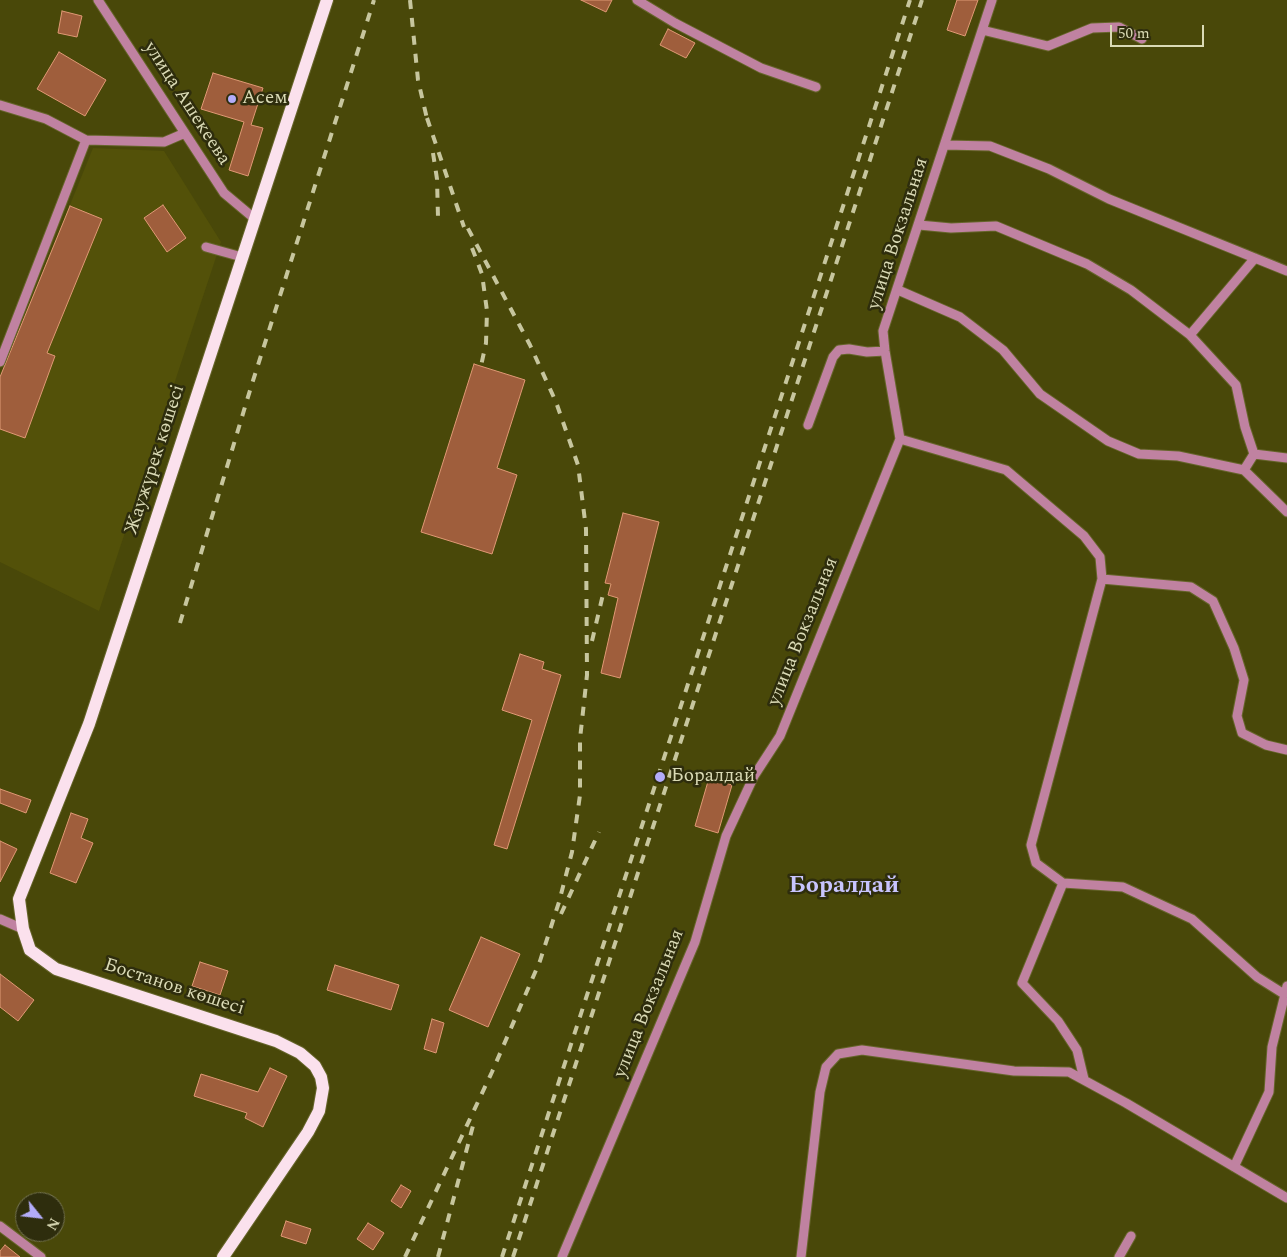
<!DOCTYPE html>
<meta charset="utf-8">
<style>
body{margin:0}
#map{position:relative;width:1287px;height:1257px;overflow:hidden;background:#494809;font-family:Spectral,serif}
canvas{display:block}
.north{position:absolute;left:15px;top:1192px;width:50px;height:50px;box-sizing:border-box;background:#2e2d0d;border:1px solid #737250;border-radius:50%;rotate:119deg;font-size:14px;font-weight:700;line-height:20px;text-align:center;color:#dadab5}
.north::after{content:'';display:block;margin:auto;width:18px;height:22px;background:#b3acf9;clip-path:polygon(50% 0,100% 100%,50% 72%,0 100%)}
.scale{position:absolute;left:1110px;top:25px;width:94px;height:22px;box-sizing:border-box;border:2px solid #dadab5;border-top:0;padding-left:6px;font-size:15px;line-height:18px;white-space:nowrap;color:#dadab5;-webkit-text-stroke:4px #2e2d0d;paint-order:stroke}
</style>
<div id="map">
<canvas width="1287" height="1257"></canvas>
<div class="north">N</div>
<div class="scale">50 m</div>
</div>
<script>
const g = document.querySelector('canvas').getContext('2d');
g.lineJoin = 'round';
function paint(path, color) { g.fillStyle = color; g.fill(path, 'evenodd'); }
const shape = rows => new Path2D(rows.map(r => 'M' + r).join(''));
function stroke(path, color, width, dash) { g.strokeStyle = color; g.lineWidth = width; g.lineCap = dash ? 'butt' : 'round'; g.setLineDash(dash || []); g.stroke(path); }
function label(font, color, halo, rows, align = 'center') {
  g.font = font + ' Spectral,serif'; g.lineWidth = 5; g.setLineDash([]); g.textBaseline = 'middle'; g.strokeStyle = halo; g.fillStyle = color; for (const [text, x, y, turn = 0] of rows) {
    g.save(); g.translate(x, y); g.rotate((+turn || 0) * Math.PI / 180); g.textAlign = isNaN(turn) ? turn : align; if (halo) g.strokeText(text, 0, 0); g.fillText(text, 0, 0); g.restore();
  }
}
paint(shape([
 [93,148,164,151,221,242,99,611,0,562,0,378]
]), '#535109');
const building = shape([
 [581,0,612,0,606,12,581,0],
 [957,0,978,0,965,36,947,30,957,0],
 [62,11,82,16,77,37,58,33,62,11],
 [668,29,695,43,686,58,660,45,668,29],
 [59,52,106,80,85,116,37,89,59,52],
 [213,73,263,88,251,125,263,128,248,176,229,170,244,122,201,109,213,73],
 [163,205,186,238,167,252,144,218,163,205],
 [70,206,102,219,47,353,55,356,25,438,0,429,0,377,70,206],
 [474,364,525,380,497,468,517,475,492,554,421,532,474,364],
 [623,513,659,522,620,678,601,673,618,598,608,595,611,584,605,583,623,513],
 [520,654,544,662,542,669,561,675,507,849,494,845,532,720,502,710,520,654],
 [709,778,732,785,718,833,695,826,709,778],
 [0,789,31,800,26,813,0,803,0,789],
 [71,813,88,819,81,838,93,843,76,883,50,873,71,813],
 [0,841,17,849,0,882,0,841],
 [481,937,520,954,488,1027,449,1010,481,937],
 [200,962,228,971,220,995,192,986,200,962],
 [335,965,399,985,391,1010,327,990,335,965],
 [0,974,34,1000,18,1021,0,1007,0,974],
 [432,1019,444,1023,436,1053,424,1049,432,1019],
 [270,1068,287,1076,263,1127,245,1118,247,1113,194,1096,201,1074,258,1092,270,1068],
 [401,1185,411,1191,401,1208,391,1201,401,1185],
 [286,1221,311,1229,306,1244,281,1236,286,1221],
 [368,1223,384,1233,373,1250,357,1239,368,1223],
 [5,1245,20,1257,0,1257,0,1251,5,1245]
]);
paint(building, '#9f5e3c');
stroke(building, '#e09975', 1);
const minor = shape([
 [98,0,224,193,255,219],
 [637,0,675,23,761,68,816,87],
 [982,30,1048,46,1092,28,1119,27,1142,39],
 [0,105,46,119,86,140,164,142,185,133],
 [945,145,990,146,1049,169,1109,199,1287,271],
 [206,247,242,257],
 [898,290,960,317,1003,350,1040,394,1108,441,1139,454,1178,456,1244,470,1254,454,1245,427,1236,385,1190,335,1131,290,1087,264,996,226,951,228,919,225],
 [1190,335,1255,258],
 [0,362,86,140],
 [808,425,833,357,839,350,849,349,867,352,885,351],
 [900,439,1006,470,1084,536,1100,557,1102,579,1031,845,1036,863,1063,883,1022,983,1058,1021,1077,1050,1084,1079],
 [1254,454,1287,458],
 [1244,470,1287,512],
 [1102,579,1191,587,1213,601,1234,648,1244,680,1237,716,1242,733,1266,745,1287,750],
 [1063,883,1123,887,1192,919,1257,977,1284,994],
 [0,919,23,929],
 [1234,1167,1269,1092,1272,1047,1287,986],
 [0,1226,41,1257],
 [562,1257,695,942,726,836,754,776,780,736,900,439,885,351,883,331,992,0],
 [801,1257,820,1092,826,1067,838,1054,862,1050,1014,1071,1069,1072,1126,1103,1287,1198],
 [1119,1257,1131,1236]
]);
const major = shape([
 [223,1257,308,1132,319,1111,323,1088,321,1077,315,1066,300,1053,276,1041,56,969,30,950,23,929,19,899,89,724,327,0]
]);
stroke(minor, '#66652b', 11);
stroke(major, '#66652b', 14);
stroke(minor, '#c082a1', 9);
stroke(major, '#fbe1ed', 12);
stroke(shape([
 [410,0,418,80,428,123],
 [427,118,464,227],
 [433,153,437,179,438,217],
 [472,248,482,274,487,311,486,343,481,366],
 [180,623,251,387,374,0],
 [592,641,604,590],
 [561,914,599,832],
 [405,1257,492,1072,540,961,559,902,572,852,580,795,580,739,587,675,586,529,578,465,556,402,530,345,464,221],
 [438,1257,474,1122],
 [502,1257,910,0],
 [513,1257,922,0]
]), '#c7c69e', 4, [9, 9]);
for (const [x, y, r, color] of [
 [232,99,5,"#b3acf9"],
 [660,777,6,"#b3acf9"]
]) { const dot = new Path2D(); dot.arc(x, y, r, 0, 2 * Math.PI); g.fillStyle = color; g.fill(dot); stroke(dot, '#2e2d0d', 2); }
label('19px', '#dadab5', '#2e2d0d', [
 ["Асем",242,99],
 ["Боралдай",671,777]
], 'left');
label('19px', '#dadab5', '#2e2d0d', [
 ["улица Ашекеева",186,104,57],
 ["улица Вокзальная",899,234,-72],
 ["Жаужүрек көшесі",156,460,-72],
 ["улица Вокзальная",804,632,-68],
 ["Бостанов көшесі",174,988,18],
 ["улица Вокзальная",650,1004,-68]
]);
label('bold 24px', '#c8c4fd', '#2e2d0d', [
 ["Боралдай",844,887]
]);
</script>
